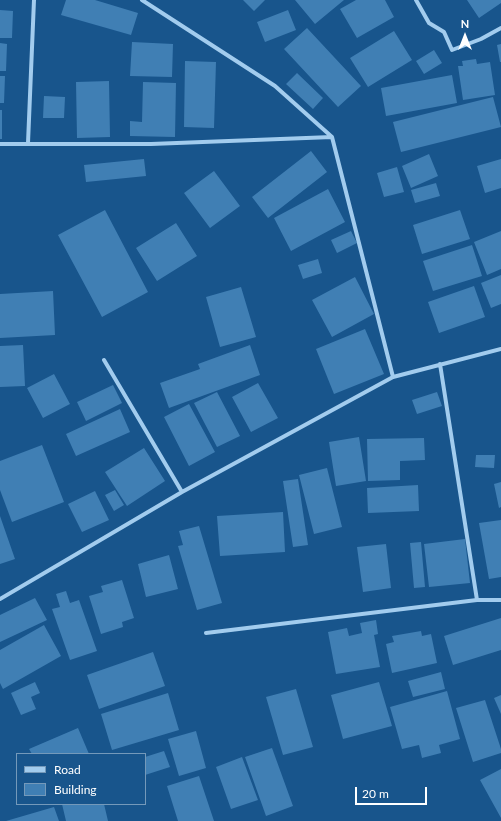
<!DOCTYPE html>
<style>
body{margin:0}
#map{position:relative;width:501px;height:821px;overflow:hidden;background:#18558c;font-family:Lato,sans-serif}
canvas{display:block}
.legend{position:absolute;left:16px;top:753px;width:130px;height:52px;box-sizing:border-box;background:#18558c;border:1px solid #7499ba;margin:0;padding:5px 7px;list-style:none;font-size:12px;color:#fff}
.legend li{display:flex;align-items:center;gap:8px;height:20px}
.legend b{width:20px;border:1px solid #7499ba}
.north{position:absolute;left:445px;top:16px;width:40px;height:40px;-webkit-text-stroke:3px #18558c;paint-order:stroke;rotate:0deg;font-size:11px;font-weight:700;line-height:16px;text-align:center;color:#fff}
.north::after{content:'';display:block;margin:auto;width:14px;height:18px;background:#fff;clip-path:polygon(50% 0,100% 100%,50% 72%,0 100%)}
.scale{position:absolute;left:355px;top:787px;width:72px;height:18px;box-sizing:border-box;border:2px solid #fff;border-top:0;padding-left:5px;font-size:12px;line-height:14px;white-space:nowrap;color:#fff;-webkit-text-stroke:3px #18558c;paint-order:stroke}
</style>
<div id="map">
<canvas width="501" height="821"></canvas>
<ul class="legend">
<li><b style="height:5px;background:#a2ccee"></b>Road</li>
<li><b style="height:11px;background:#407fb4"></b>Building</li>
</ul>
<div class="north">N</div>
<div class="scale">20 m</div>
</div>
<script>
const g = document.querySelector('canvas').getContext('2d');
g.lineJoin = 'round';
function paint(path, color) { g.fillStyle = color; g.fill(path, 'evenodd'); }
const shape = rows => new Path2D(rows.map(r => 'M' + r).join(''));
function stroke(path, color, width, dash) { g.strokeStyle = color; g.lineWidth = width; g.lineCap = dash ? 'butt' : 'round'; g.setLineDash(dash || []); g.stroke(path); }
paint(shape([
 [66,0,95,0,138,13,131,35,61,15],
 [243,0,265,0,254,11],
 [295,0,344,0,315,24],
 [356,0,385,0,394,17,357,38,340,9],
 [467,0,501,0,501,3,479,18],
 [0,10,13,11,12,38,0,38],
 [288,10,296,30,265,42,257,22],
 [307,28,361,86,338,107,284,49],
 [394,31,412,60,368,87,350,58],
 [132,42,173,44,172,77,130,76],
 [0,43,7,44,6,71,0,71],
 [501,44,501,62,500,62,497,45],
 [434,50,442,63,424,74,416,61],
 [476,59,477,64,490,62,495,95,463,100,458,66,463,66,462,61],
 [185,61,216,62,214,128,184,127],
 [297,73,323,98,313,109,286,84],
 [452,75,457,103,386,116,381,88],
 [0,76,5,76,4,103,0,103],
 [109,81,110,137,77,138,76,82],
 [143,82,176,83,175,137,130,136,130,121,142,122],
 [44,96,65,97,64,118,43,118],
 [493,97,501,127,401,152,393,122],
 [0,110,2,110,2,139,0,139],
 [311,151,327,172,268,218,252,197],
 [429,154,438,176,411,188,402,166],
 [144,159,146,176,86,182,84,165],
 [501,159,501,188,485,193,477,166],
 [397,167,404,192,384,197,377,173],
 [214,171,240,206,210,228,184,193],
 [436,183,440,196,415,203,411,190],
 [328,189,345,222,291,251,274,218],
 [105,210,148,292,102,317,58,235],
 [460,210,470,239,422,254,413,225],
 [176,223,197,256,157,281,136,248],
 [351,231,357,243,337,253,331,240],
 [501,231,501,269,487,275,474,242],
 [472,245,482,276,433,291,423,261],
 [318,259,322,273,303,279,298,265],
 [501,275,501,304,491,308,481,283],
 [355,277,374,314,332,337,312,300],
 [474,286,485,317,439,333,428,302],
 [241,287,256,337,220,347,206,297],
 [53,291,55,335,0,338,0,294],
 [365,329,384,374,334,394,316,349],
 [23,345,25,386,0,387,0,346],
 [250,345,260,375,169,408,160,383,200,369,198,364],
 [54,374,70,404,43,418,27,388],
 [258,383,278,418,251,432,232,397],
 [113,385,122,403,86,421,77,402],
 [217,392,240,436,217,447,194,403],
 [437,392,442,406,417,414,412,400],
 [189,404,215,452,189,466,164,417],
 [120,409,130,432,76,456,66,434],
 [359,437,366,481,336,486,329,442],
 [424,438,425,460,400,461,400,480,368,481,367,439],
 [42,445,64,502,12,522,0,490,0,461],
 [144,448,165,481,127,506,105,472],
 [476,455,495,455,494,468,475,467],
 [327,468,342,527,314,534,299,475],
 [298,479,308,545,293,547,283,481],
 [501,482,501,507,499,508,494,484],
 [418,485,419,511,368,513,367,488],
 [115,490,124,505,114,511,105,495],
 [95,491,109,520,82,532,68,504],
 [283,512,285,552,220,556,217,516],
 [0,516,15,559,0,564],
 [501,520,501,577,489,579,479,523],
 [199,526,222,603,197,610,178,546,183,545,179,531],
 [465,539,470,583,429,587,424,544],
 [421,542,425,587,414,588,410,543],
 [386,544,391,588,363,592,357,547],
 [169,555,178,589,146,597,138,564],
 [122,580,134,618,122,622,123,627,101,634,89,596,103,592,101,586],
 [66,591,70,603,79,600,97,651,70,660,52,609,60,607,56,594],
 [35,598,47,620,0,642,0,615],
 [501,618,501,650,453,665,444,636],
 [376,620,378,634,374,635,380,667,336,674,328,632,347,628,349,636,362,633,360,623],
 [44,625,61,656,3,689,0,683,0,650],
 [421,631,422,636,431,634,437,663,392,673,386,644,394,642,392,636],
 [153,652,165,686,99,709,87,675],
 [441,672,445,689,413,697,408,681],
 [35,682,40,693,31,697,36,709,21,715,11,693],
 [379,682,392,726,343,739,331,695],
 [296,689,313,747,283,755,266,697],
 [447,691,460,739,439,745,441,753,422,758,419,745,402,749,390,707],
 [168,693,179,730,112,750,101,714],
 [501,695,501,714,494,698],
 [485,700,501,749,501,753,473,762,456,708],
 [78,728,89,754,32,754,29,749],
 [196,731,206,768,179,776,168,739],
 [272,748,293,806,266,816,245,757],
 [164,751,170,767,145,775,145,757],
 [242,757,258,800,231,809,216,767],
 [501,769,501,818,480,780],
 [199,776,214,821,178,821,167,786],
 [62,804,104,804,108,821,66,821],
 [54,807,59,821,6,821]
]), '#407fb4');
stroke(shape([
 [142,0,275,86,332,137,393,377],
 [416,0,429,23,444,32,452,50,481,39,501,28],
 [28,143,34,0],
 [0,144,151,144,332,137],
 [104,360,182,492],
 [440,364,477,600],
 [0,599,182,492,393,377,501,349],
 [206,633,477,600,501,600]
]), '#a2ccee', 4);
</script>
